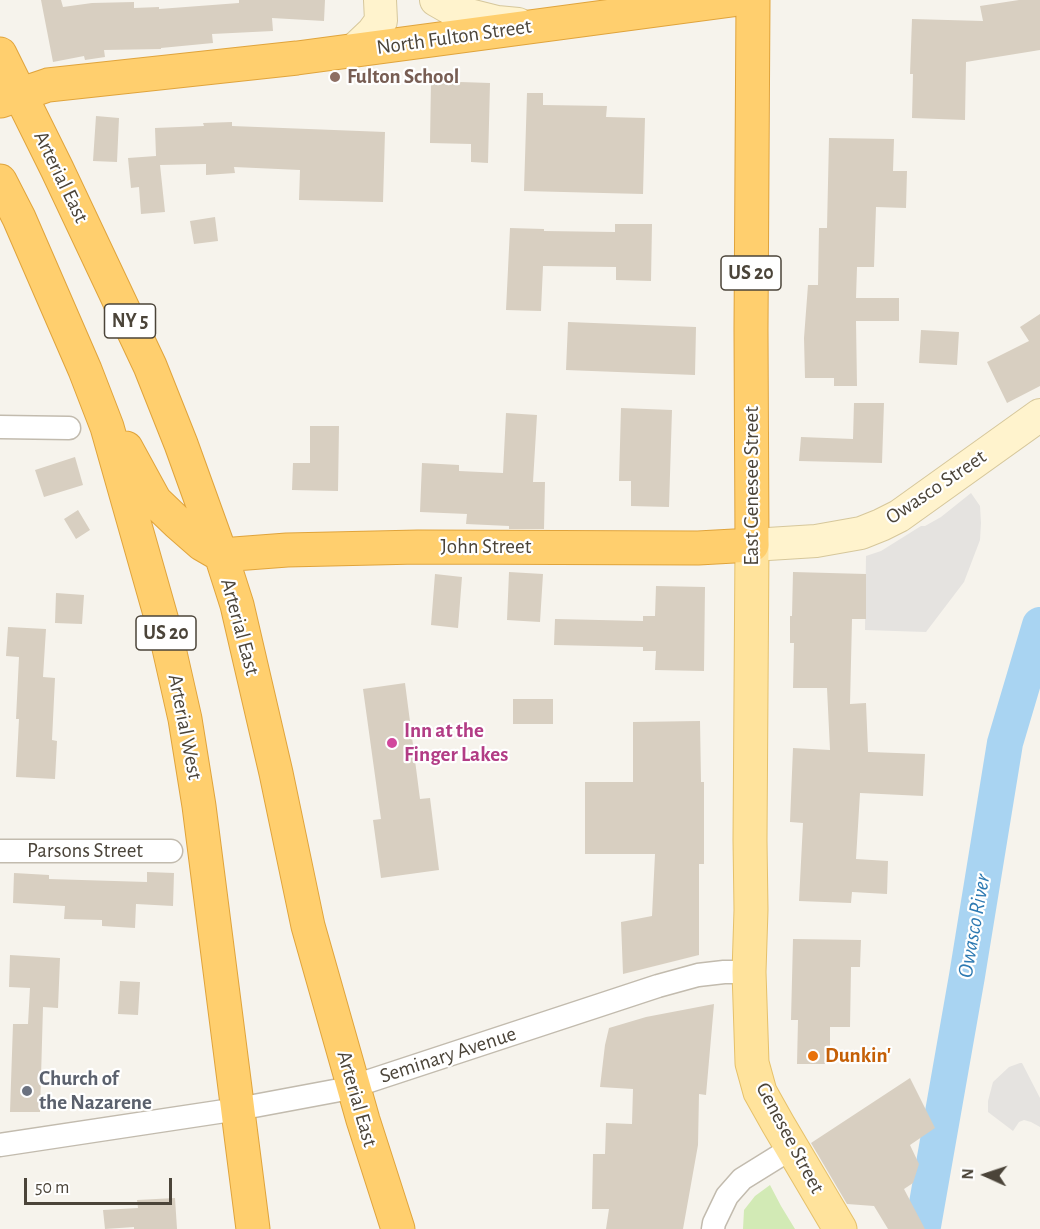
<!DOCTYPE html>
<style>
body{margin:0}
#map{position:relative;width:1040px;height:1229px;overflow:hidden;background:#f6f3ec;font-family:"Alegreya Sans",sans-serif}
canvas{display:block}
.north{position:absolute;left:956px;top:1145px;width:60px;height:60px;-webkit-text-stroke:4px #fff;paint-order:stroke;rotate:273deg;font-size:16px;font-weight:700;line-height:24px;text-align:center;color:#4b4439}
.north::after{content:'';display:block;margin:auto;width:21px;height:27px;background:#4b4439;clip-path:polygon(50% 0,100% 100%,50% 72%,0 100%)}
.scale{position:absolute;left:24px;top:1178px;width:148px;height:27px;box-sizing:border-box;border:3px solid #4b4439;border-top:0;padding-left:8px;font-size:18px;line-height:21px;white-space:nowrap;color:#4b4439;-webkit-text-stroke:4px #fff;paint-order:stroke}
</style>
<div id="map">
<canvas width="1040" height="1229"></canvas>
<div class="north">N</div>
<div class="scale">50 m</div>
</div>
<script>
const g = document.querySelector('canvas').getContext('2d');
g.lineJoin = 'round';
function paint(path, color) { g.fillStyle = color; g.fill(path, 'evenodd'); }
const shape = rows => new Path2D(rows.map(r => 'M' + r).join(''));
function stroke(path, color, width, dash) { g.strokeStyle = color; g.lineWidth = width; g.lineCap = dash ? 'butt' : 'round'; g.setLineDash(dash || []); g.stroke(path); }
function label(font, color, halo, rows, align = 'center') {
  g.font = font + ' "Alegreya Sans",sans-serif'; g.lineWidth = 4.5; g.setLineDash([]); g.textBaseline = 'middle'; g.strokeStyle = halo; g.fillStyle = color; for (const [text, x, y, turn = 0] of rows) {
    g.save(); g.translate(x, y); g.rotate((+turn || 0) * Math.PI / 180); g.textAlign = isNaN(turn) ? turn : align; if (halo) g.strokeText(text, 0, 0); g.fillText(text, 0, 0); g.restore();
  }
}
paint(shape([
 [770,1185,781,1206,795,1229,743,1229,744,1210,755,1196]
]), '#d2eab5');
paint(shape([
 [971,493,980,506,981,523,980,540,964,582,926,632,865,630,866,556,881,551,921,526,925,526,941,517],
 [1020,1063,1022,1063,1040,1098,1040,1127,1031,1122,1024,1120,1019,1122,1013,1131,988,1112,988,1101,993,1082,1009,1067]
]), '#e5e3e0');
stroke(shape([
 [922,1229,923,1226,967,976,1005,743,1040,625]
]), '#a9d4f2', 36);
paint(shape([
 [41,0,61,0,63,7,92,3,134,2,134,8,159,7,159,9,239,3,239,0,325,0,324,21,272,18,273,31,212,34,213,43,161,48,161,49,104,50,105,57,85,60,84,56,53,62],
 [1019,0,1040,0,1040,50,966,62,965,120,912,118,913,74,910,74,912,19,983,21,980,6],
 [431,81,490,83,488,163,471,162,471,144,430,143],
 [527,93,543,93,543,105,607,106,606,117,645,118,643,194,524,191],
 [96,116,119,118,117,162,93,161],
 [232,122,232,126,385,132,383,202,299,200,300,170,234,167,235,173,206,175,206,164,160,165,165,212,141,214,139,187,131,188,128,158,156,156,155,128,204,126,203,123],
 [829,138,894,139,893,171,907,171,906,208,876,207,874,267,857,267,856,298,899,298,899,321,856,321,857,386,834,386,834,378,805,378,804,338,808,285,818,285,819,228,827,228],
 [215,217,218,241,194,244,190,221],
 [615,224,652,224,651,281,616,280,616,267,543,266,541,311,506,310,510,228,544,229,544,231,615,232],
 [1040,314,1040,386,1007,403,987,362,1029,341,1020,327],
 [568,322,696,327,695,375,566,370],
 [921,330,959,332,957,365,919,363],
 [854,403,884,403,882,463,799,461,801,437,853,439],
 [621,408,672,410,669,507,631,506,631,481,619,481],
 [506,413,537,415,533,482,545,482,544,529,509,529,509,526,466,524,467,514,420,512,422,463,459,465,459,471,503,473],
 [310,426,339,426,338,491,292,490,293,463,310,463],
 [75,457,83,485,44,497,35,470],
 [78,510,90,530,76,539,64,519],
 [509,572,543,574,540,622,507,620],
 [793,572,866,574,866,619,852,619,850,704,866,703,868,752,925,754,923,796,860,793,856,859,888,861,887,894,852,892,851,903,799,901,803,823,790,822,793,748,830,750,827,688,793,688,794,643,790,643,790,616,792,616],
 [435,574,462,577,458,628,431,625],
 [656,586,705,587,704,671,655,670,656,651,643,651,643,647,554,645,555,619,643,621,643,616,655,616],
 [56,593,84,595,82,624,55,623],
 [8,627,46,629,43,677,55,678,52,740,57,741,55,779,16,777,19,719,16,719,19,657,6,656],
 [405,683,420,799,430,798,439,870,381,878,373,820,381,819,363,689],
 [513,699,553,699,553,724,513,724],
 [700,721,701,782,704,782,704,864,699,864,699,955,623,974,621,922,652,916,655,854,585,854,585,782,633,782,633,722],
 [147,872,174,873,173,906,136,904,135,928,102,926,102,920,64,919,65,906,13,903,14,873,49,875,49,879,147,882],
 [793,939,861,940,860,967,851,967,850,1027,830,1027,830,1064,797,1064,798,1020,791,1020],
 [10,955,60,958,58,1008,43,1007,40,1112,10,1112,13,1024,28,1024,30,988,9,987],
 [120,981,140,982,138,1015,118,1014],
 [714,1004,706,1095,699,1094,698,1145,683,1229,606,1229,609,1209,592,1209,593,1154,605,1154,606,1123,632,1124,633,1089,600,1087,605,1045,609,1028,646,1017],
 [910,1078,935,1128,910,1145,919,1164,913,1183,904,1189,925,1229,888,1229,874,1206,847,1204,811,1143],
 [175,1198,177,1229,134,1229,134,1227,105,1229,103,1210,138,1208,137,1200]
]), '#d8cfc1');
const street = shape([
 [0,427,69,428],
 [0,851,171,851],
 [0,1145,238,1109,345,1089,658,986,698,975,724,972,749,972],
 [713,1229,714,1223,727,1196,742,1179,792,1148]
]);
const secondary = shape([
 [436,0,457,12,497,22,518,24],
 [354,50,373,32,381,21,380,0],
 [752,545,816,541,861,533,881,525,899,516,1040,415]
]);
const primary = shape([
 [752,545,750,840,751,910,749,972,752,1063,760,1092,778,1124,840,1229]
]);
const highway = shape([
 [0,54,57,169,150,366,181,444,221,555,237,605,276,773,308,926,363,1120,398,1229],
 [1,101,48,85,297,58,732,0],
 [0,181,19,218,85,370,107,427,166,635,185,719,199,806,253,1229],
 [126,448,155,501,178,523,202,544,221,555],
 [221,555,287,550,418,547,698,548,752,545,751,329,753,0]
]);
stroke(street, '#c2bbae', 25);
stroke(secondary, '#d6c79b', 34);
stroke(primary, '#e6c16a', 35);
stroke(highway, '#e0a43c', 35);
stroke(street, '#fff', 22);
stroke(secondary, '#fff3cd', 32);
stroke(primary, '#ffe39c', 33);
stroke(highway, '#ffcf6e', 33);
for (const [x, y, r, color] of [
 [335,77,6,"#8d6e63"],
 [392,743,6,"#d1479c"],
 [813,1056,6,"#e8710a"],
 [27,1091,6,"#6b7280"]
]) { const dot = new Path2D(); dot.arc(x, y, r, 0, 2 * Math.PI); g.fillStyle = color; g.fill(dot); stroke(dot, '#fff', 2); }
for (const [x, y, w] of [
 [751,273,60],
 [130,321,51],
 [166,633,60]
]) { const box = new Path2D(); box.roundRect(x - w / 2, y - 17, w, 34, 4.5); g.fillStyle = '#fff'; g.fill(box); stroke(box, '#4b4439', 1.5); }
label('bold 20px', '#4b4439', null, [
 ["US 20",751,273],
 ["NY 5",130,321],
 ["US 20",166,633]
]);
label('21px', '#4b4439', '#fff', [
 ["North Fulton Street",454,37,-8],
 ["Arterial East",61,177,64],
 ["East Genesee Street",752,486,-90],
 ["Owasco Street",936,487,-34],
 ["John Street",486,547],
 ["Arterial East",240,627,75],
 ["Arterial West",185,727,79],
 ["Parsons Street",85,851],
 ["Seminary Avenue",448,1055,-18],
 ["Arterial East",357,1099,74],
 ["Genesee Street",790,1138,62]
]);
label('bold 21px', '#785e54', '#fff', [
 ["Fulton School",347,77]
], 'left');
label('bold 21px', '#b23c85', '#fff', [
 ["Inn at the",404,731],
 ["Finger Lakes",404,755]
], 'left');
label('bold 21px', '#c56008', '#fff', [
 ["Dunkin'",825,1056]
], 'left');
label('bold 21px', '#5b616d', '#fff', [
 ["Church of",39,1079],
 ["the Nazarene",39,1103]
], 'left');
label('italic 22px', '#2e7ab2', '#fff', [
 ["Owasco River",974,926,-80]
]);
</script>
